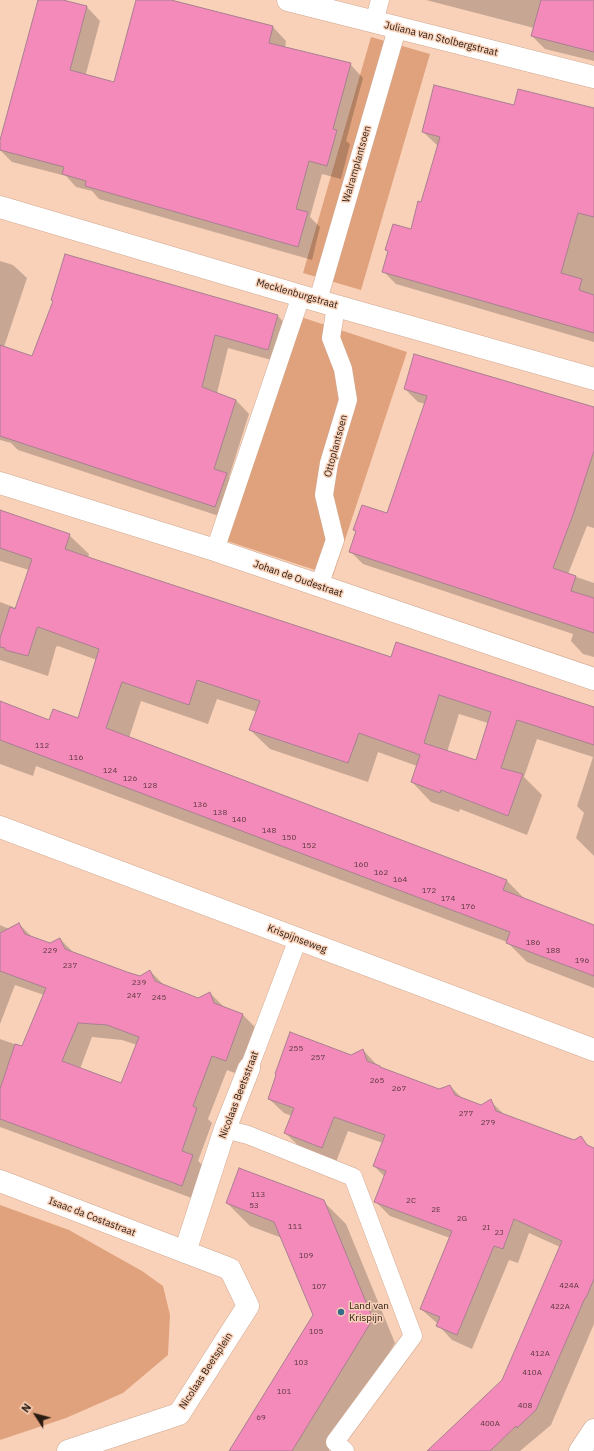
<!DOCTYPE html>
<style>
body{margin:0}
#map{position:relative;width:594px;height:1451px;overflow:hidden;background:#f9d1b9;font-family:"IBM Plex Sans",sans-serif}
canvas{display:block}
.north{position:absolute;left:16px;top:1395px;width:40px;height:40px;-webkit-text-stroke:3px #f9d1b9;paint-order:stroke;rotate:306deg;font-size:11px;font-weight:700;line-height:16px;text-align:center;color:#291b12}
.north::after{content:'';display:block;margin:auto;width:14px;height:18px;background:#291b12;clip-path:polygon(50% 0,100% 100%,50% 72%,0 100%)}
</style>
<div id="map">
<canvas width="594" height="1451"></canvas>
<div class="north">N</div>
</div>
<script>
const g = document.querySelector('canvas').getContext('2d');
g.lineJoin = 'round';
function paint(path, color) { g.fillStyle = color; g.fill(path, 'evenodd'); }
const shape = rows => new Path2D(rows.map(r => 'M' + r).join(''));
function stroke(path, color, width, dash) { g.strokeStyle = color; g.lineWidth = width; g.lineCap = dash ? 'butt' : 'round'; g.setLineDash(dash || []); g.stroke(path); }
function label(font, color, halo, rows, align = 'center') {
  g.font = font + ' "IBM Plex Sans",sans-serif'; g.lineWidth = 3; g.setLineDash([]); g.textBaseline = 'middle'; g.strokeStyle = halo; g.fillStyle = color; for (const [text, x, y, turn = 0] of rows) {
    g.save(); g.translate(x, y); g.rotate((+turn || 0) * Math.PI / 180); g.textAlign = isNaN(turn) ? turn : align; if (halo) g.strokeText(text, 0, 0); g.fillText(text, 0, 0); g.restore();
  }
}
paint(shape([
 [371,37,430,54,361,290,303,273],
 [301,317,407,352,333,576,227,541],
 [0,1205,69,1230,142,1271,163,1286,170,1315,168,1355,123,1393,66,1418,0,1440]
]), '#e0a27c');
paint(shape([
 [39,0,59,0,87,7,100,21,84,81,114,91,137,0,167,0,273,27,286,41,285,48,350,64,363,78,346,141,350,144,341,179,322,174,310,217,320,227,312,260,99,199,92,191,76,187,66,176,12,162,0,150,0,143],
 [426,0,594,0,594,61,545,49,532,36,534,28],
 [514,106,594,109,594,342,396,284,383,271,389,252,386,250,411,231,422,203,438,146,423,132],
 [65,255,278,316,291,330,282,363,228,348,217,393,236,400,249,414,229,477,239,487,228,519,18,450,11,443,0,440,0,261,13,265,27,278,4,347,33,357,53,301],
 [405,389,594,408,594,528,587,526,568,574,594,583,594,657,583,654,571,641,573,634,363,564,350,551,357,532,354,530,387,514,425,404,418,402],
 [0,511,69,535,89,554,88,558,391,658,594,708,594,856,576,838,584,813,577,806,593,757,537,739,524,777,542,795,527,835,460,809,459,812,431,802,412,782,417,766,378,752,368,782,270,749,250,730,257,712,217,699,208,724,141,701,129,738,507,881,526,900,594,926,594,988,527,962,507,942,36,766,33,776,0,764,0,702,50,721,78,719,97,660,58,646,56,647,48,676,0,660,0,602,16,608,29,570,0,561],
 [459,714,488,723,476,761,447,752],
 [19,924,32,937,50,944,60,939,74,953,126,973,140,977,150,971,165,986,198,999,210,993,225,1008,243,1015,258,1030,240,1075,227,1070,208,1119,212,1123,198,1161,208,1170,197,1200,0,1127,0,1039,23,1047,44,995,15,985,0,1024,0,925,9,929],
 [92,1037,122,1040,137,1045,122,1084,80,1069],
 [363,1050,378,1066,439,1090,450,1086,464,1100,481,1106,490,1101,505,1115,574,1141,580,1137,594,1151,594,1324,551,1425,520,1451,429,1451,503,1380,560,1247,529,1233,518,1263,509,1260,472,1349,452,1340,438,1325,438,1324,421,1309,450,1238,390,1216,375,1201,385,1177,374,1166,383,1143,348,1131,336,1162,300,1147,285,1133,292,1116,284,1113,269,1099],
 [323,1201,346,1224,395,1343,329,1451,230,1451,314,1315,282,1238,250,1226,227,1203]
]), '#0003');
const building = shape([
 [38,0,63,0,87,6,70,70,114,82,136,0,171,0,273,26,269,43,351,63,333,129,337,130,327,166,309,161,296,209,308,212,298,247,85,186,86,181,62,174,64,167,0,150,0,140,38,0],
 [541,0,594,0,594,52,531,36,541,0],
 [434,85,514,105,518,89,594,108,594,217,578,213,561,273,582,279,579,290,594,295,594,333,382,272,388,251,385,250,393,224,411,229,418,201,421,202,440,137,422,132,434,85],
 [65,254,278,315,268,350,215,335,202,387,236,400,214,469,227,473,215,507,0,436,0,345,32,356,53,301,51,300,65,254],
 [414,354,594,407,594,451,573,515,553,568,576,576,571,591,594,598,594,633,349,552,356,531,353,530,362,505,387,513,427,396,404,389,414,354],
 [0,510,70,534,65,549,97,560,391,657,396,642,594,707,594,745,517,720,501,768,523,774,508,816,441,790,440,793,411,782,420,755,359,733,348,763,249,730,260,701,197,680,189,705,122,682,106,728,507,880,503,890,594,925,594,976,506,943,510,932,0,740,0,701,49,720,53,709,78,718,99,649,38,627,37,628,28,656,5,650,5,648,0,647,0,638,10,607,15,609,32,559,0,548,0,510],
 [439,695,491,712,476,760,424,743,439,695],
 [19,923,25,934,50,943,60,938,65,949,127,972,140,976,150,970,155,981,198,998,210,992,214,1003,243,1014,226,1061,212,1056,193,1106,197,1108,182,1151,193,1155,182,1186,0,1119,0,1089,15,1044,22,1046,46,988,0,971,0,933,19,923],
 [78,1023,107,1025,139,1037,121,1083,62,1061,78,1023],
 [290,1032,351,1055,363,1049,367,1061,380,1066,380,1067,439,1089,450,1085,455,1095,481,1105,491,1099,496,1111,574,1140,581,1136,587,1145,594,1148,594,1279,586,1298,585,1298,536,1410,517,1428,516,1426,490,1451,427,1451,502,1380,562,1241,514,1219,503,1249,494,1246,457,1335,436,1326,440,1317,420,1309,452,1231,374,1202,386,1171,373,1166,385,1135,334,1117,322,1148,284,1133,294,1108,268,1099,276,1075,275,1074,290,1032],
 [239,1168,324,1200,373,1319,292,1451,229,1451,313,1315,274,1222,226,1203,239,1168]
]);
paint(building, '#f38aba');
stroke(building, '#a97f90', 1);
const pedestrian = shape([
 [374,22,380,0],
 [318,300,397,29],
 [215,550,301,296],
 [319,586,335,540,324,495,329,463,348,400,343,369,331,338,336,306],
 [249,1068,298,939],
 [225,1129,248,1135,353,1177,413,1336,335,1442,345,1451]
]);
const minor = shape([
 [288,0,594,77],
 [0,207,301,296,594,379],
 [0,483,215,550,594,679],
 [0,1181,230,1269,248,1306,179,1414,68,1451],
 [185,1252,225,1129,249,1068]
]);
const tertiary = shape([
 [0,827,594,1050],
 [580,1451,594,1430]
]);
stroke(pedestrian, '#d0a891', 19);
stroke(minor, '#d0a891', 23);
stroke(tertiary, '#d0a891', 23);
stroke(pedestrian, '#fff', 18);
stroke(minor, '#fff', 22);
stroke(tertiary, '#fff', 22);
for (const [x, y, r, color] of [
 [341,1312,4,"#356c87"]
]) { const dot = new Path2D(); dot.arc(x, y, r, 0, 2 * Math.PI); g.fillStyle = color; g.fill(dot); stroke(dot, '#f9d1b9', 1.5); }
label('8px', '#5c373c', null, [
 ["112",42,746],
 ["116",76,758],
 ["124",110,771],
 ["126",130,779],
 ["128",150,786],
 ["136",200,805],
 ["138",220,813],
 ["140",239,820],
 ["148",269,831],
 ["150",289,838],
 ["152",309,846],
 ["160",361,865],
 ["162",381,873],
 ["164",400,880],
 ["172",429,891],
 ["174",448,899],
 ["176",468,907],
 ["186",533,943],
 ["229",50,951],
 ["188",553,951],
 ["196",582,961],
 ["237",70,966],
 ["239",139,983],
 ["247",134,996],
 ["245",159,998],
 ["255",296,1049],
 ["257",318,1058],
 ["265",377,1081],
 ["267",399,1089],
 ["277",466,1114],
 ["279",488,1123],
 ["113",258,1195],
 ["2C",411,1201],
 ["53",254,1206],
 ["2E",436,1210],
 ["2G",462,1219],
 ["111",295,1227],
 ["2I",486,1228],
 ["2J",499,1233],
 ["109",306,1256],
 ["424A",569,1286],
 ["107",319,1287],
 ["422A",560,1307],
 ["105",316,1332],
 ["412A",540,1354],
 ["103",301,1363],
 ["410A",532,1373],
 ["101",284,1392],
 ["408",525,1406],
 ["69",261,1418],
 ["400A",490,1424]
]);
label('10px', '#291b12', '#f9d1b9', [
 ["Juliana van Stolbergstraat",441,39,14],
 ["Walramplantsoen",357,164,-74],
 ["Mecklenburgstraat",297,294,16],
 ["Ottoplantsoen",336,446,-75],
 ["Johan de Oudestraat",298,579,19],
 ["Krispijnseweg",297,939,21],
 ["Nicolaas Beetsstraat",239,1095,-69],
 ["Isaac da Costastraat",92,1217,21],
 ["Nicolaas Beetsplein",206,1371,-57]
]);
label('10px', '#291b12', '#f9d1b9', [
 ["Land van",349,1306],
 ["Krispijn",349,1318]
], 'left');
</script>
